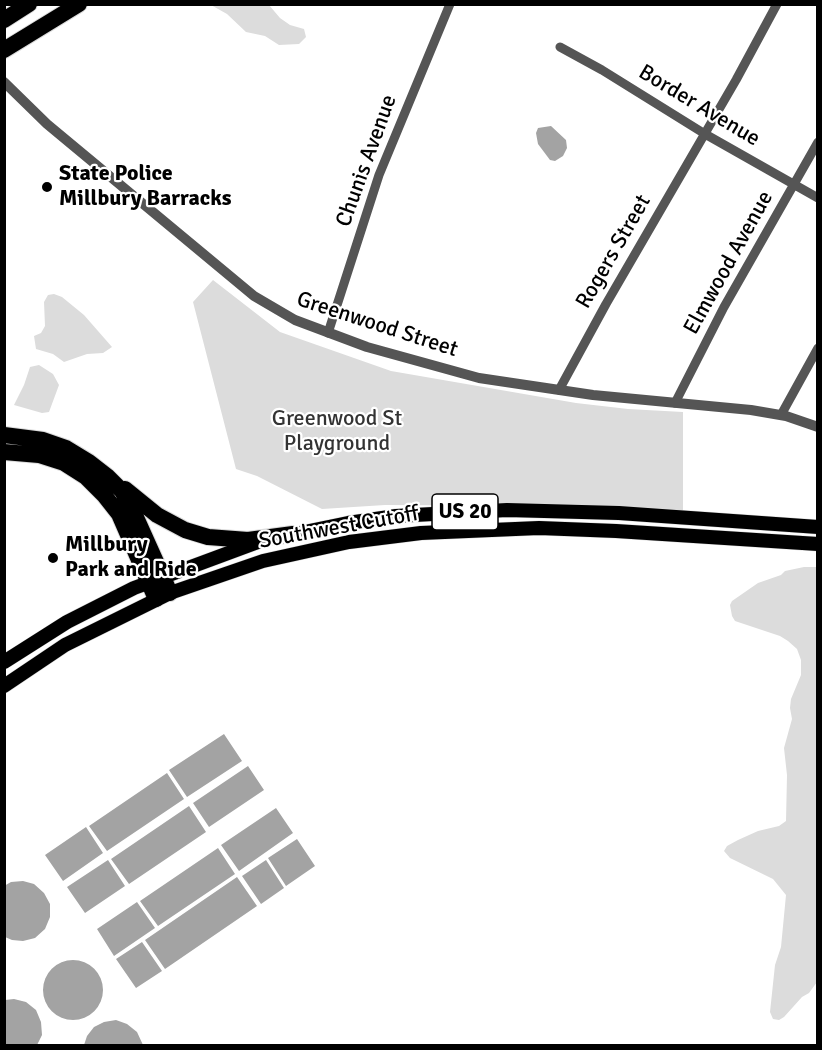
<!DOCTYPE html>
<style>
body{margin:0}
#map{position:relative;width:822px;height:1050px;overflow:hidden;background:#fff;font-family:Signika,sans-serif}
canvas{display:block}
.frame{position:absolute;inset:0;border:6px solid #000;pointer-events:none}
</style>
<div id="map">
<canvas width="822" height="1050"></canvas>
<div class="frame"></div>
</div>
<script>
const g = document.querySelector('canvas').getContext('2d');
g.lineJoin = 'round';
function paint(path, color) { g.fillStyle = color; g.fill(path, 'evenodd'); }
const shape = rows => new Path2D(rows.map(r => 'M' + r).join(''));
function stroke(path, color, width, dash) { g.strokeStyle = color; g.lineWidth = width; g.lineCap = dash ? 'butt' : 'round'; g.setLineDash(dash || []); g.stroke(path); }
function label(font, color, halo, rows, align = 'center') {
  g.font = font + ' Signika,sans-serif'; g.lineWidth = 4.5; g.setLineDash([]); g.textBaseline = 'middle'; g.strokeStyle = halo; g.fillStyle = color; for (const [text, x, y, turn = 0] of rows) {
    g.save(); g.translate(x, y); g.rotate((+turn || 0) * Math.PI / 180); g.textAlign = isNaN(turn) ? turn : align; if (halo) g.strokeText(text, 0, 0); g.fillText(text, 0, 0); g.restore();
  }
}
paint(shape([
 [211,5,269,5,280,18,290,25,304,29,306,37,299,44,279,45,265,36,246,32,227,14],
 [213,280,280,332,391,371,576,403,628,409,683,412,683,516,579,506,385,505,322,509,257,476,236,469,193,302],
 [54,294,62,297,84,315,112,347,103,353,87,354,64,362,53,354,36,349,34,336,41,333,45,326,44,302,48,295],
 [39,365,53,374,59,385,49,412,42,413,14,405,24,385,30,367],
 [804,567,818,567,817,982,809,993,802,997,784,1017,779,1020,773,1019,770,1012,775,965,781,947,786,895,773,879,730,858,724,851,727,846,738,840,758,831,779,826,786,821,787,775,784,748,792,719,790,708,791,699,801,675,801,660,797,649,788,641,780,636,735,621,732,616,730,605,732,601,758,583,781,575,785,571]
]), '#dcdcdc');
paint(shape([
 [551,126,566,140,567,148,563,156,555,161,550,160,538,144,536,133,538,128],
 [224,734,242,761,187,797,169,770],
 [248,766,264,790,209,827,193,803],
 [167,773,184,799,107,851,89,826],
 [189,806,206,832,129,884,111,859],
 [276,808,293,833,239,871,221,845],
 [86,827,103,853,63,881,45,855],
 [297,839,315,866,286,886,268,858],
 [218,848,235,874,158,926,140,901],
 [108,860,125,886,85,913,67,887],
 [266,860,284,888,261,904,242,876],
 [237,877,257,906,165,969,145,940],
 [23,881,34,884,44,893,50,904,50,917,45,929,35,938,23,941,12,940,5,937,4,886,11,882],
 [137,902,155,928,114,956,97,929],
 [142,942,162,971,136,988,116,959],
 '43 990a30 30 0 1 1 60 0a30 30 0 1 1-60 0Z',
 [14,999,26,1002,36,1010,41,1022,42,1035,37,1045,5,1045,5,1000],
 [116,1020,127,1024,137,1032,143,1045,84,1045,87,1036,94,1027,104,1022]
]), '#a3a3a3');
const primary = shape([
 [285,536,348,523,396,516,507,510,619,513,818,527],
 [4,662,67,622,134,588,258,542],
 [4,686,65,645,170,593,263,561,349,542,421,533,539,528,616,531,818,544]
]);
const motorway = shape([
 [4,20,29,4],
 [4,50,79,4],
 [4,435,43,440,66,448,89,462,107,476,122,491,135,515,170,593],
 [4,452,39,455,64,463,86,477,104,495,119,514,156,599],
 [125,489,157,515,185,530,208,537,248,540,293,534]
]);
stroke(primary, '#dbdbdb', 15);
stroke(motorway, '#dbdbdb', 18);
stroke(shape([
 [560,47,602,70,705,134,818,198],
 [328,333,379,175,450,4],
 [559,390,606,304,736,80,777,4],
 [675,403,724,307,818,142],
 [781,415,818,348]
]), '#555', 9);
stroke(shape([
 [4,82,47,124,254,296,295,320,367,347,479,378,593,395,751,410,786,416,818,427]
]), '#555', 10);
stroke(primary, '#000', 14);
stroke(motorway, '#000', 16);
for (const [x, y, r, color] of [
 [47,187,6,"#000"],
 [53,558,6,"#000"]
]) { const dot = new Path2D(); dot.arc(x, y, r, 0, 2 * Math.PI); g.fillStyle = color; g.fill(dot); stroke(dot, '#fff', 2); }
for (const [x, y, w] of [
 [465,512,66]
]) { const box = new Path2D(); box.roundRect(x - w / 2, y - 18, w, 36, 4.5); g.fillStyle = '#fff'; g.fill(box); stroke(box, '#000', 1.5); }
label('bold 21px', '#000', null, [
 ["US 20",465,512]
]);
label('22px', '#000', '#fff', [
 ["Border Avenue",699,106,31],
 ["Chunis Avenue",367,161,-70],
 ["Rogers Street",614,252,-60],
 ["Elmwood Avenue",729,263,-61],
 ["Greenwood Street",377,325,18],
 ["Southwest Cutoff",339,528,-10]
]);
label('bold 22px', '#000', '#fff', [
 ["State Police",59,174],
 ["Millbury Barracks",59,199],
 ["Millbury",65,545],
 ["Park and Ride",65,570]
], 'left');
label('22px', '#333', '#fff', [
 ["Greenwood St",337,419],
 ["Playground",337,444]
]);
</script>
